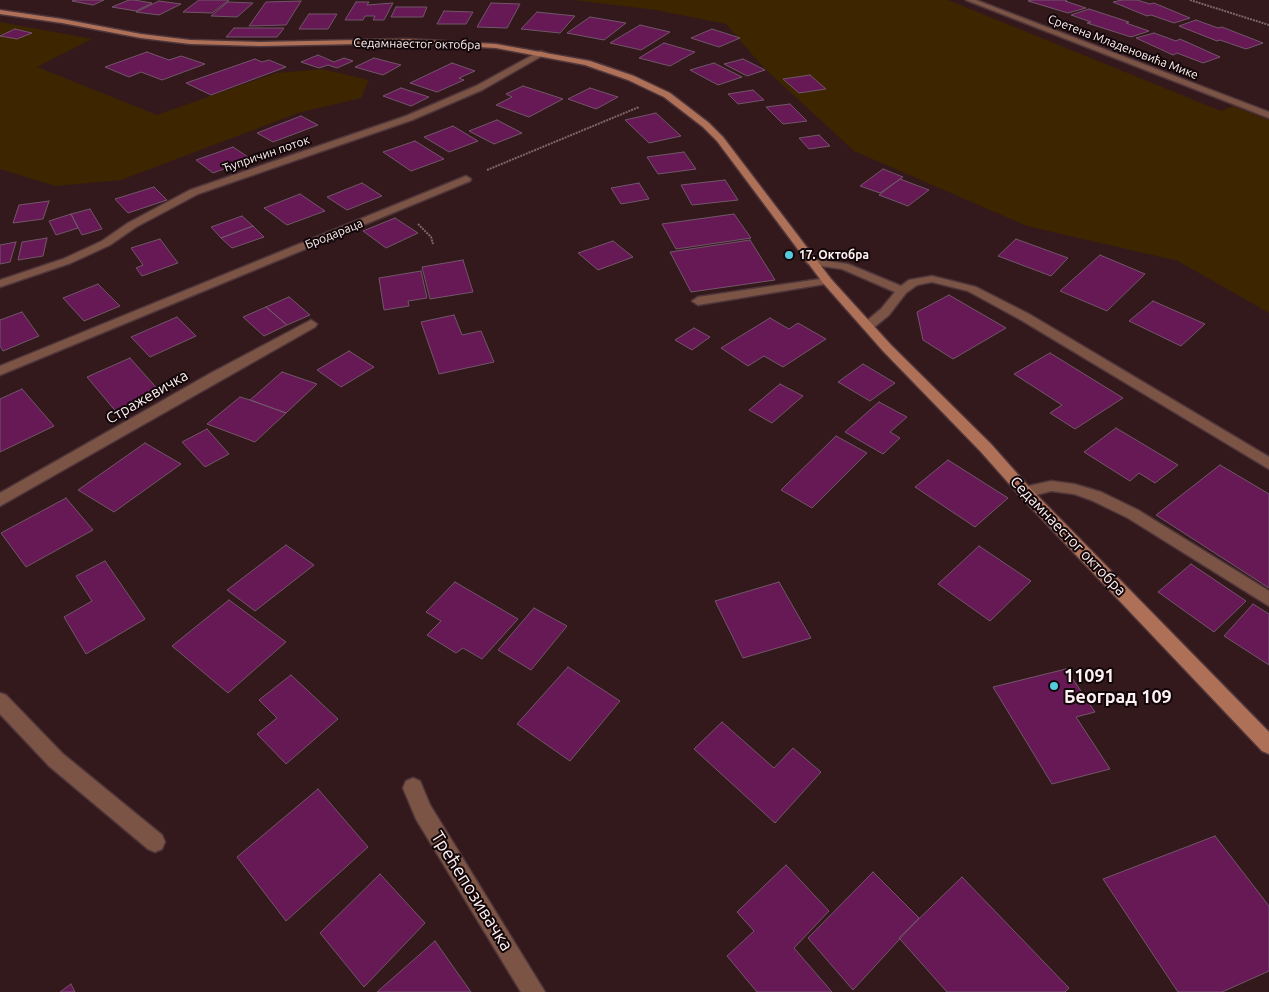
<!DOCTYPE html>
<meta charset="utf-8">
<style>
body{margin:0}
canvas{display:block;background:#33181c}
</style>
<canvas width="1269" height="992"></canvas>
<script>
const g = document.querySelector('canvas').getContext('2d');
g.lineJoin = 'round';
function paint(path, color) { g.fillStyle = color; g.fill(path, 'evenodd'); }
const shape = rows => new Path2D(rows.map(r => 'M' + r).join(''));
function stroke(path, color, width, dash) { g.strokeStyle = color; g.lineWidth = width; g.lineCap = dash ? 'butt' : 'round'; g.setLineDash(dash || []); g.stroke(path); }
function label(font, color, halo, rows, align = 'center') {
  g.font = font + ' Ubuntu,sans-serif'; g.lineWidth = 4; g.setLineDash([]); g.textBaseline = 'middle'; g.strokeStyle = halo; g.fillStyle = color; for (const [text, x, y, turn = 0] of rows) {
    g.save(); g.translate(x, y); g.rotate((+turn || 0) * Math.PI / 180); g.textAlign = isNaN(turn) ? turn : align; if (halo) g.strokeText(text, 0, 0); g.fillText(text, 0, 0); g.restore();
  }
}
paint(shape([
 [573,0,948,0,1221,111,1233,106,1269,120,1269,313,1178,261,1027,226,854,151,764,68,726,24,656,10],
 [0,22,92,39,37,67,157,115,276,73,322,69,369,80,361,98,298,113,121,180,55,186,0,169]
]), '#3d2500');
const building = shape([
 [75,0,104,0,93,5,72,1,75,0],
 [129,0,134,0,152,3,136,11,112,7,129,0],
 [199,0,229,0,212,13,183,12,199,0],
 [1032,0,1067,0,1065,1,1086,8,1068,13,1028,1,1032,0],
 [1122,0,1137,0,1150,4,1154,3,1190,18,1174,23,1151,15,1147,16,1113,2,1122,0],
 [159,1,181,4,159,15,136,12,159,1],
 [301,1,286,25,249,26,266,2,301,1],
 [228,2,253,3,237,17,211,16,228,2],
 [356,2,369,2,367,5,393,3,384,20,373,20,375,16,365,16,363,20,345,20,356,2],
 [491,3,520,4,507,28,477,27,491,3],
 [396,7,427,7,423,17,391,17,396,7],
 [1089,9,1129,22,1126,23,1149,31,1131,37,1087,23,1091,22,1071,15,1089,9],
 [444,11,473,12,466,24,437,24,444,11],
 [537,12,575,16,560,33,521,29,537,12],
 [309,14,337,14,328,29,299,29,309,14],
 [590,17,626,23,604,40,567,33,590,17],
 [1196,20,1218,28,1222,27,1263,43,1246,49,1220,40,1217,41,1179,26,1196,20],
 [640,25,670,32,641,50,610,43,640,25],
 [234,28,284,28,277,37,226,37,234,28],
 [15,29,32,33,17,39,0,36,15,29],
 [712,29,740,38,719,47,691,38,712,29],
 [1154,33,1176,41,1180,39,1220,57,1203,63,1177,53,1173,55,1136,38,1154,33],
 [664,43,695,52,670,66,639,58,664,43],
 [147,52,169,60,181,56,205,64,162,80,141,72,129,77,105,67,147,52],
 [318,55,334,62,344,58,353,61,337,68,328,65,319,68,301,62,318,55],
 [374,58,401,65,383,75,355,67,374,58],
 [255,59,262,62,269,60,286,67,211,95,186,83,255,59],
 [743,59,765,70,747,76,724,64,743,59],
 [452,63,475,71,459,78,464,80,437,92,410,83,452,63],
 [714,63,742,77,718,85,690,70,714,63],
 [810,75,826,89,799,93,783,79,810,75],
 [523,86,554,96,563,99,529,117,496,105,512,97,506,94,523,86],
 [401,88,429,97,411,106,383,96,401,88],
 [590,88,618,97,596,109,568,99,590,88],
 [753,90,764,100,738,104,728,94,753,90],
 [790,104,807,121,783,124,766,107,790,104],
 [656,113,681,136,649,143,625,120,656,113],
 [301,116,318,125,273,142,257,133,301,116],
 [497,120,522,133,494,144,469,131,497,120],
 [453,126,478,141,449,152,424,137,453,126],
 [819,135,830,146,809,149,799,138,819,135],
 [415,141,444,159,411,171,383,152,415,141],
 [233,147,251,159,213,173,196,160,233,147],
 [684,152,696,169,658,174,647,157,684,152],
 [883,169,903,177,880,193,860,186,883,169],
 [900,179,929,190,908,206,879,195,900,179],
 [725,180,738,200,692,205,681,185,725,180],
 [362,183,382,196,347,210,327,197,362,183],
 [639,183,649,199,621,204,611,188,639,183],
 [154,187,167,200,128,213,115,199,154,187],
 [300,194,325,211,287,225,264,208,300,194],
 [49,201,43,219,13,223,19,205,49,201],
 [90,209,102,229,82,235,71,214,90,209],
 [71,214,78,228,56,235,49,221,71,214],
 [734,214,751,238,676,249,662,224,734,214],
 [242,216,253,226,221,238,211,227,242,216],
 [395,218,418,233,386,248,363,231,395,218],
 [253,226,264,237,232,248,221,238,253,226],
 [47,238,43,256,18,260,22,242,47,238],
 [160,239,178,263,142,276,136,268,143,265,131,248,160,239],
 [1016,239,1068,258,1051,276,998,256,1016,239],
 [750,240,775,280,691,292,670,252,750,240],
 [613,241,633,257,598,270,578,253,613,241],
 [16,242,10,262,0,264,0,245,16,242],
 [1100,255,1145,274,1107,311,1060,291,1100,255],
 [463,260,473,292,430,299,422,267,463,260],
 [421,271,427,298,408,301,409,306,384,310,379,278,421,271],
 [98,284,120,306,84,321,63,298,98,284],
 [949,295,1006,328,953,359,923,340,917,312,949,295],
 [289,297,310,315,287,325,266,307,289,297],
 [1153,301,1205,324,1181,346,1129,321,1153,301],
 [266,307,287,325,264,336,243,317,266,307],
 [22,312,39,336,3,351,0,346,0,320,22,312],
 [454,315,462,335,481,331,494,362,439,374,421,322,454,315],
 [177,317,196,336,150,357,131,337,177,317],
 [770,318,789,329,798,323,826,339,783,367,764,356,748,366,721,348,770,318],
 [694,328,710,337,692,350,675,340,694,328],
 [349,351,374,367,341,387,317,370,349,351],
 [1050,353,1123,398,1075,429,1050,413,1062,405,1014,374,1050,353],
 [130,358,161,393,118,414,87,377,130,358],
 [863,364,895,383,870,401,838,382,863,364],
 [282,372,317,384,286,413,250,400,282,372],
 [780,384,803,396,772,423,749,410,780,384],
 [22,389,54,426,0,452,0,399,22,389],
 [240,397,250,400,286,413,255,442,207,424,240,397],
 [879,402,907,417,890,432,900,438,883,454,845,432,879,402],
 [1116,428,1178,465,1155,483,1139,473,1130,481,1084,452,1116,428],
 [207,429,229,454,205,467,182,442,207,429],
 [836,436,867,453,812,508,781,490,836,436],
 [145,443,181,464,114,512,78,490,145,443],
 [948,460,1008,498,975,527,915,487,948,460],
 [1220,465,1269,494,1269,588,1156,515,1220,465],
 [66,498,93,530,26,567,1,533,66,498],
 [286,545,314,565,255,611,227,590,286,545],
 [979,546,1031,581,990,621,938,584,979,546],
 [105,561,145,619,86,654,64,617,92,601,76,576,105,561],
 [1191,564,1246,601,1214,632,1158,592,1191,564],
 [455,582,518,619,482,659,463,648,456,653,427,635,441,621,426,612,455,582],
 [779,582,811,638,743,658,715,601,779,582],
 [229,600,286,642,228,693,172,646,229,600],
 [1253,604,1269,614,1269,665,1224,636,1253,604],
 [534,608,567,626,531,670,498,650,534,608],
 [568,667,620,701,570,761,517,724,568,667],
 [1066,669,1095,712,1076,717,1110,769,1052,784,993,687,1066,669],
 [291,675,338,719,286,764,257,734,277,718,259,700,291,675],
 [722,722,774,768,793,748,821,772,775,823,694,749,722,722],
 [318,789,368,847,286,921,237,857,318,789],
 [1215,836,1269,906,1269,971,1222,992,1178,992,1103,879,1215,836],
 [786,865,829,911,794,948,832,992,757,992,727,956,754,931,737,912,786,865],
 [873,872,919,918,853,990,808,938,873,872],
 [380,874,425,923,364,987,320,933,380,874],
 [962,877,1069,988,1065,992,947,992,899,938,962,877],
 [435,941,471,992,377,992,435,941],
 [71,984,75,992,60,992,71,984]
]);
paint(building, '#661955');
stroke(building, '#715669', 1);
const lane = shape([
 [812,259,848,264,901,286,909,280,932,276,976,287,1029,314,1269,457,1269,469,1021,320,968,291,932,282,917,285,906,293,889,315,872,329,864,329,862,326,864,323,881,309,895,292,842,269,808,264,806,262,808,260,812,259],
 [827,278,831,279,833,281,831,283,698,305,692,301,698,297,827,278],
 [1051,481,1074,484,1101,492,1138,510,1269,591,1269,606,1128,518,1091,500,1074,494,1051,491,1025,498,1020,496,1018,492,1020,488,1051,481],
 [0,693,6,695,63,754,162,835,165,842,162,849,155,852,148,849,49,766,0,714,0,693]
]);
const street = shape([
 [966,0,976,0,1269,112,1269,118,966,0],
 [540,51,547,53,482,90,412,120,198,194,136,227,110,245,71,263,0,287,0,280,63,259,102,241,128,223,190,190,406,116,476,86,540,51],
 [466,176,471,179,470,181,0,375,0,366,466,176],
 [311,320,317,324,315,327,0,506,0,493,211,373,311,320],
 [413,778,420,781,430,805,545,992,521,992,416,819,403,788,406,781,413,778]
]);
const secondary = shape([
 [0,10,62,19,141,34,190,40,260,42,406,39,496,44,590,61,634,76,670,93,709,123,723,137,831,279,891,345,991,444,1030,488,1269,732,1269,754,1262,751,1020,496,981,452,883,351,823,283,717,141,703,127,664,97,628,80,585,65,496,48,406,43,260,46,190,44,141,38,62,23,0,14,0,10]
]);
stroke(lane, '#4f363a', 3);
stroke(street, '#4f363a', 3);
stroke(secondary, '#4f363a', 3);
stroke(shape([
 [1190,0,1269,25],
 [487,170,639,107],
 [418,224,431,237,433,244]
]), '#7d676a', 2, [2, 1]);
paint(lane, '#7c5445');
paint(street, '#7c5445');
paint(secondary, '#af7058');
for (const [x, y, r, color] of [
 [789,255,5,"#54cade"],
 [1054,686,5,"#54cade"]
]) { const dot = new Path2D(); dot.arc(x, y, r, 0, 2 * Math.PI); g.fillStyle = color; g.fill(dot); stroke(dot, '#130709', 2); }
label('12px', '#fef1f3', '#130709', [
 ["Седамнаестог октобра",417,44,1],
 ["Сретена Младеновића Мике",1123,47,21],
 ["Ћупричин поток",266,154,-19],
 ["Бродараца",334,234,-22]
]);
label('bold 12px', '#fef1f3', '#130709', [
 ["17. Октобра",799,255]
], 'left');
label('15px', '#fef1f3', '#130709', [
 ["Стражевичка",147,397,-30],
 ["Седамнаестог октобра",1068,536,46]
]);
label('bold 18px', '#fef1f3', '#130709', [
 ["11091",1064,676],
 ["Београд 109",1064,697]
], 'left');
label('18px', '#fef1f3', '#130709', [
 ["Трећепозивачка",472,891,58]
]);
</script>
